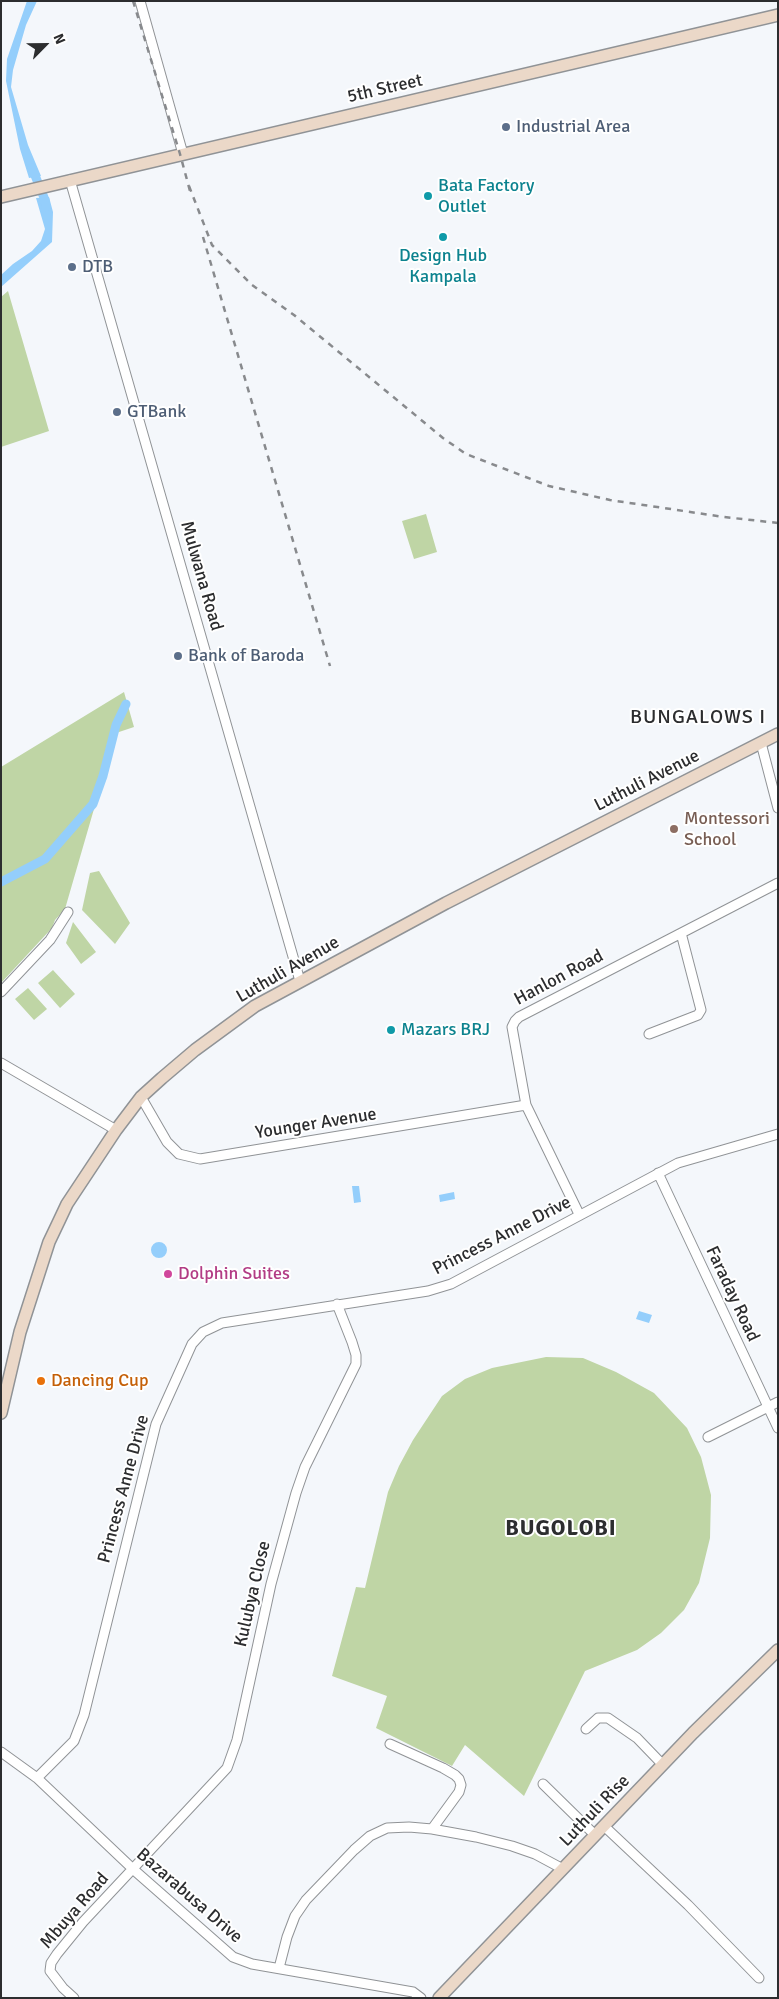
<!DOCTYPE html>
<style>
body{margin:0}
#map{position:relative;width:779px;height:1999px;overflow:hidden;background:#f4f7fb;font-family:Signika,sans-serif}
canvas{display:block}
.frame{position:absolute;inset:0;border:2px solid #2c2d2f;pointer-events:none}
.north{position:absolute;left:20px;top:20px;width:50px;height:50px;-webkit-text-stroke:4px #fff;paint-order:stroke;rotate:67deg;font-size:14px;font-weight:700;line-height:20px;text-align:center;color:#2c2d2f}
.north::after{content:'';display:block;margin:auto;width:18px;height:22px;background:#2c2d2f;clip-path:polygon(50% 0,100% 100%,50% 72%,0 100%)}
</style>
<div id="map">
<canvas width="779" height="1999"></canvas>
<div class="frame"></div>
<div class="north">N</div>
</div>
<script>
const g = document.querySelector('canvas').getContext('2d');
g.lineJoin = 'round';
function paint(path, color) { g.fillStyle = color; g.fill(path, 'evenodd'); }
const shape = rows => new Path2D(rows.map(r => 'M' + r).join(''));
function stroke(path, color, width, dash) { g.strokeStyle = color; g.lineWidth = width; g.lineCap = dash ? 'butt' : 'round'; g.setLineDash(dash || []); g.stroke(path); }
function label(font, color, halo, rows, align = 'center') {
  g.font = font + ' Signika,sans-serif'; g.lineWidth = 4; g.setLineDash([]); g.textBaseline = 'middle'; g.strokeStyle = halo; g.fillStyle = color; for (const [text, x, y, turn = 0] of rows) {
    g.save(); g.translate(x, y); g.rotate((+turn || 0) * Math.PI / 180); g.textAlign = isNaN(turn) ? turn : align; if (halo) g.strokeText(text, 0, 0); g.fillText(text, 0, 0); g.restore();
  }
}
paint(shape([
 [8,291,49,431,1,447,1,297],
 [426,514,437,552,414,559,402,521],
 [124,692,134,727,116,733,65,909,55,920,52,928,1,983,1,767],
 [99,871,130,923,115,944,82,910,90,873],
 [73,922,96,952,81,964,66,943],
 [53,970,75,994,60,1008,38,983],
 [28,988,47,1009,34,1020,15,999],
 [546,1357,583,1358,616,1372,654,1393,687,1428,701,1457,711,1495,710,1538,699,1583,684,1610,661,1633,637,1650,585,1671,524,1796,465,1745,452,1766,376,1728,387,1696,332,1676,356,1587,365,1588,388,1492,399,1466,413,1440,442,1396,465,1379,492,1368]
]), '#bfd5a5');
paint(shape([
 [27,1,37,1,26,25,13,70,11,87,28,145,41,176,29,178,20,149,6,81,7,59],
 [49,197,53,212,52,242,1,287,1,275,13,264,32,251,41,241,45,229,36,198],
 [352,1186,359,1186,361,1202,354,1203],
 [454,1192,455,1199,440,1202,439,1195],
 '151 1250a8 8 0 1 1 16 0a8 8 0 1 1-16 0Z',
 [639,1311,652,1315,649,1323,636,1319]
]), '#94cefb');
stroke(shape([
 [32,168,45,200,46,207],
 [1,882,45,859,93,804,103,776,116,725,126,704]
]), '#94cefb', 9);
const street = shape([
 [140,1,183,154],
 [70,180,300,981],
 [761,743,778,808],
 [1,992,50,940,68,912],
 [649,1034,698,1015,701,1010,681,933],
 [1,1063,116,1130],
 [141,1097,167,1142,179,1154,200,1159,526,1105],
 [658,1173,778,1428],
 [579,1214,526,1105,512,1027,515,1021,519,1017,778,883],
 [708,1437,778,1402],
 [586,1729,598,1718,608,1718,637,1738,663,1765],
 [390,1744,443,1768,455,1775,459,1779,461,1785,459,1792,432,1829],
 [1,1752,37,1778,134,1870,233,1957,252,1964,413,1992,421,1998],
 [37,1778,74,1741,84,1715,156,1424,192,1344,203,1332,222,1323,428,1291,451,1284,678,1163,778,1134],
 [543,1784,595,1835],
 [604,1826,688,1905,759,1978],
 [279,1968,287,1937,295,1916,306,1900,354,1850,370,1836,387,1828,409,1827,432,1829,476,1837,512,1846,535,1854,563,1869],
 [74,1998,63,1988,50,1971,51,1963,57,1954,83,1922,227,1768,237,1740,271,1584,296,1493,305,1467,356,1364,356,1355,352,1342,337,1304]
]);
const secondary = shape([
 [1,197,778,15],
 [1,1413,20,1332,49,1242,59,1221,67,1204,116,1130,141,1097,162,1078,195,1050,255,1006,446,903,778,734],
 [439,1998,693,1733,778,1650]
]);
stroke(street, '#909396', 11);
stroke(secondary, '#909396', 14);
stroke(street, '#fff', 9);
stroke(secondary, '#ebd8c8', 11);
stroke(shape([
 [133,1,180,154,190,191],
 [189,186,212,245,252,285,294,315,443,438,466,454,549,486,610,500,724,517,778,523],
 [203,237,330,666]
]), '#888a8d', 2.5, [6, 6]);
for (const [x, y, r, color] of [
 [506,127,5,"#5c6f8a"],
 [428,196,5,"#0f9aa8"],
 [443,237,5,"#0f9aa8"],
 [72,267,5,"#5c6f8a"],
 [117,412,5,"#5c6f8a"],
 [178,656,5,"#5c6f8a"],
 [674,829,5,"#8d6e63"],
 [391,1030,5,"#0f9aa8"],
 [168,1274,5,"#d1479c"],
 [41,1381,5,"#e8710a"]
]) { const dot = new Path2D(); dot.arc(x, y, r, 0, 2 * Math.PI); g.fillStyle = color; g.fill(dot); stroke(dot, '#fff', 2); }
label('18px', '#2c2d2f', '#fff', [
 ["5th Street",385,89,-13],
 ["Mulwana Road",201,576,74],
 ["Luthuli Avenue",647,781,-27],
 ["Luthuli Avenue",288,970,-30],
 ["Hanlon Road",559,978,-28],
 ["Younger Avenue",316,1124,-9],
 ["Princess Anne Drive",502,1236,-27],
 ["Faraday Road",732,1294,65],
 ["Princess Anne Drive",124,1489,-75],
 ["Kulubya Close",253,1594,-77],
 ["Luthuli Rise",595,1811,-46],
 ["Bazarabusa Drive",189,1896,41],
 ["Mbuya Road",75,1911,-49]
]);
label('18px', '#4e5e75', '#fff', [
 ["Industrial Area",516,127],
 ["DTB",82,267],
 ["GTBank",127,412],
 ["Bank of Baroda",188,656]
], 'left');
label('18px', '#0d838f', '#fff', [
 ["Bata Factory",438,186],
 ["Outlet",438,207],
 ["Design Hub",443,256,"center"],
 ["Kampala",443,277,"center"],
 ["Mazars BRJ",401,1030]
], 'left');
label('18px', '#785e54', '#fff', [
 ["Montessori",684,819],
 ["School",684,840]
], 'left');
label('18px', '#b23c85', '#fff', [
 ["Dolphin Suites",178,1274]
], 'left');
label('18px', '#c56008', '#fff', [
 ["Dancing Cup",51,1381]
], 'left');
g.letterSpacing = '1px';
label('20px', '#2c2d2f', '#fff', [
 ["BUNGALOWS I",698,718]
]);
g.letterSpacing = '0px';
g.letterSpacing = '1px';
label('bold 22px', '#2c2d2f', '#fff', [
 ["BUGOLOBI",561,1529]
]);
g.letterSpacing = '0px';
</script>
